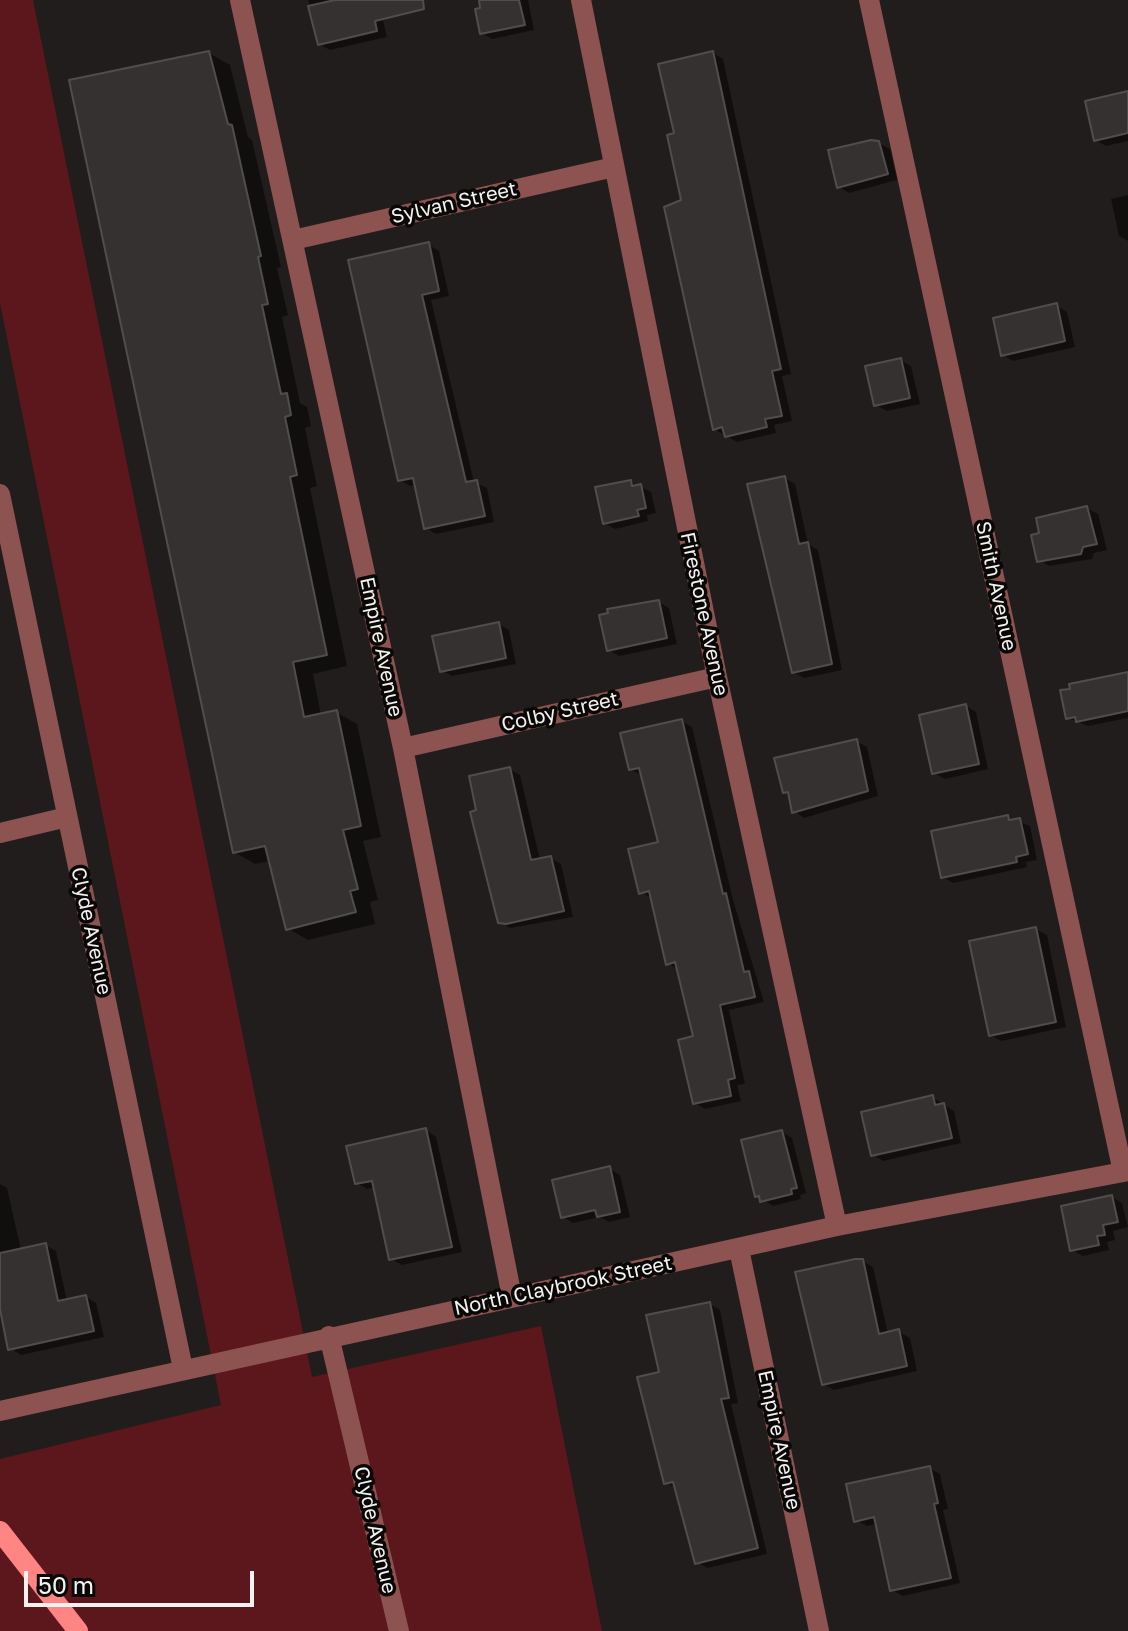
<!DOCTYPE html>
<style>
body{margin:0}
#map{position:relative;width:1128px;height:1631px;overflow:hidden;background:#211d1c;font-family:"Golos Text",sans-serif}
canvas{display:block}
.scale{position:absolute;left:24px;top:1571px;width:230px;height:36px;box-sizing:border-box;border:4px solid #f4f1f1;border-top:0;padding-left:10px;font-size:24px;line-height:28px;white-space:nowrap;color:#f4f1f1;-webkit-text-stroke:6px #090807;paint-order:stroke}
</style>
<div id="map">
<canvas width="1128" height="1631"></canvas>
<div class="scale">50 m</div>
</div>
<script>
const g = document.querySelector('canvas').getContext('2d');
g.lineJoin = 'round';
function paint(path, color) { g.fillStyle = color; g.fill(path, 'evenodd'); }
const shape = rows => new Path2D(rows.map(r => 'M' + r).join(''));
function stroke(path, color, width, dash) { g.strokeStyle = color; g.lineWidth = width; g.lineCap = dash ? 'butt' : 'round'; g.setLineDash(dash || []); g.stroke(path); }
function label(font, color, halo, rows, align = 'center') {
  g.font = font + ' "Golos Text",sans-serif'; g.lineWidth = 7; g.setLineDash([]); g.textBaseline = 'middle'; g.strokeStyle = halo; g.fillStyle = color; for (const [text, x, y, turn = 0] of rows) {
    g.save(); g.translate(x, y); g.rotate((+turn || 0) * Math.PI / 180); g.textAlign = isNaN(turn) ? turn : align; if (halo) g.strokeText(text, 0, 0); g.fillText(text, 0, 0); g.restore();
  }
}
paint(shape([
 [0,0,33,0,312,1377,541,1326,602,1631,0,1631,0,1459,221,1405,0,303]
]), '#5c171c');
paint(shape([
 [308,0,378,0,387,37,330,50,319,44],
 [481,0,528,0,534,30,492,39,482,33],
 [209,53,230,65,248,137,252,140,281,267,277,268,288,315,282,317,300,403,307,407,311,426,305,428,317,486,310,488,347,666,313,674,321,715,336,712,357,724,381,837,363,841,378,900,370,902,375,924,308,940,287,928,270,861,255,864,234,852],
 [713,53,723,59,791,374,782,376,792,421,774,425,776,433,737,442,714,429,683,201],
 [1128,93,1128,141,1106,146,1095,140],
 [879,143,890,149,897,180,849,193,839,187],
 [1128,195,1128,241,1119,236,1111,199],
 [429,245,439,251,449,296,431,300,474,482,487,488,494,522,436,534,426,528,416,485,410,486,400,480,350,262],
 [1056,306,1067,312,1075,347,1013,361,1003,355],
 [900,360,911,366,920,404,887,411,876,405],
 [785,478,795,484,808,544,818,550,842,670,804,678,793,672],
 [631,482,651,492,656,513,647,515,648,521,615,529,604,523],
 [1087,508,1098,514,1107,550,1094,553,1092,559,1049,566,1039,560],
 [659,602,669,608,677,644,619,656,609,650],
 [499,624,509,630,516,664,452,676,441,670],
 [1128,675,1128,718,1088,726,1068,718],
 [966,706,976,712,988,769,945,779,934,773],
 [681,721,692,727,733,900,764,1002,729,1010,745,1084,737,1085,741,1101,705,1109,695,1103,696,1038,679,970,667,963,653,899,641,892,660,844,641,775,630,769],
 [856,741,867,747,878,796,804,818,794,811,790,796,784,792],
 [509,769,520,775,540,860,550,858,561,864,573,917,510,928,500,922,479,812],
 [1008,817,1030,826,1037,860,1026,862,1027,867,953,883,943,877],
 [1036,929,1047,935,1066,1027,1001,1041,990,1035],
 [932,1097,954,1111,961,1143,883,1161,873,1155],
 [426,1130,436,1137,462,1252,402,1265,391,1259,375,1187,367,1189,357,1183],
 [782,1132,792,1138,806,1193,800,1195,801,1199,773,1206,756,1196],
 [610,1169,620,1175,630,1217,609,1222,600,1217,573,1223,563,1217],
 [0,1184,7,1188,21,1250,45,1245,56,1251,67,1301,86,1297,96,1303,104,1337,21,1355,10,1348,0,1299],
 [1112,1197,1122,1203,1128,1227,1113,1231,1115,1240,1107,1242,1109,1250,1083,1256,1072,1250],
 [862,1261,873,1267,888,1334,899,1332,910,1338,917,1371,834,1390,823,1384],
 [710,1304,720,1310,738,1403,731,1404,767,1554,707,1568,697,1562,677,1489,665,1482,661,1374],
 [929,1468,940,1474,948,1509,943,1510,960,1583,903,1596,892,1590,878,1524,867,1526,856,1520]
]), '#0007');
const building = shape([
 [335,0,423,0,424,9,375,21,377,31,318,45,308,6,335,0],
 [479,0,519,0,525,25,480,34,475,9,480,8,479,0],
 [209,51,228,124,232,125,261,256,258,257,268,304,262,305,281,394,287,393,291,415,285,417,297,475,290,477,327,655,293,662,304,717,337,710,361,826,343,830,358,889,350,891,356,912,286,930,265,846,233,853,69,80,209,51],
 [713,51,781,369,772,371,782,416,765,419,767,427,725,437,722,427,713,430,664,207,681,200,667,135,674,133,658,64,713,51],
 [1128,91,1128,133,1094,141,1085,101,1128,91],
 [871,140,879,141,888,174,837,188,828,150,871,140],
 [429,242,439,291,422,295,466,482,477,480,485,516,424,529,413,478,398,481,348,260,429,242],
 [1057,303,1065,341,1001,356,993,318,1057,303],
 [901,358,910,398,874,406,865,366,901,358],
 [785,476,799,544,808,542,832,664,792,673,747,484,785,476],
 [631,480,632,486,641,484,646,508,637,510,639,516,603,524,595,487,631,480],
 [1087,506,1097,544,1083,547,1081,554,1037,562,1031,535,1039,533,1036,518,1087,506],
 [659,600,667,638,607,651,599,615,608,613,607,609,659,600],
 [499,622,506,658,440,672,432,636,499,622],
 [1128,672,1128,711,1076,722,1075,717,1066,719,1060,690,1070,689,1069,684,1128,672],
 [966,704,979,764,932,774,919,715,966,704],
 [682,719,723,894,726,893,744,972,749,971,755,997,720,1005,735,1078,728,1080,731,1096,693,1104,678,1040,693,1036,675,962,666,965,649,891,639,894,628,849,658,842,639,768,629,770,620,733,682,719],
 [857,739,868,791,792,813,788,792,783,793,774,758,857,739],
 [510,767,531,860,551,856,564,911,506,924,498,923,476,836,470,812,476,810,469,776,510,767],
 [1008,815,1009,820,1020,818,1028,854,1016,857,1017,862,941,878,931,831,1008,815],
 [1036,927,1056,1022,989,1036,969,941,1036,927],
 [933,1095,935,1105,944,1103,952,1138,871,1156,861,1112,933,1095],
 [426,1128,452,1247,389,1260,372,1181,355,1184,346,1146,426,1128],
 [782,1130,797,1188,791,1189,792,1194,760,1202,759,1196,755,1197,741,1140,782,1130],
 [610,1166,620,1212,597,1217,595,1210,561,1218,552,1180,610,1166],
 [1112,1195,1118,1222,1103,1225,1105,1235,1097,1236,1099,1245,1070,1251,1061,1206,1112,1195],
 [46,1243,58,1301,86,1295,94,1331,8,1350,0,1309,0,1253,46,1243],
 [855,1259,863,1259,879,1334,899,1329,907,1366,822,1385,795,1272,855,1259],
 [710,1302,729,1398,721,1399,758,1548,695,1564,673,1482,664,1484,637,1377,659,1372,646,1315,710,1302],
 [930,1466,938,1503,934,1504,951,1578,890,1591,874,1517,854,1522,846,1484,930,1466]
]);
paint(building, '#363131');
stroke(building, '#524d4d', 2);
stroke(shape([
 [240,0,403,748,512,1297],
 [581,0,717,677,837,1226],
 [869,0,1123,1172],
 [293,240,614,167],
 [0,494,183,1369],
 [403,748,717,677],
 [0,833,67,817],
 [739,1249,819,1631],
 [329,1336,399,1631],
 [0,1411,837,1226,1128,1171]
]), '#8d5351', 20);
stroke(shape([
 [0,1531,78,1631]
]), '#ff8484', 20);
label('20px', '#f4f1f1', '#090807', [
 ["Sylvan Street",454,203,-13],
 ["Smith Avenue",996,586,78],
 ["Firestone Avenue",704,614,78],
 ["Empire Avenue",381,647,78],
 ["Colby Street",560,712,-13],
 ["Clyde Avenue",91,931,78],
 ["North Claybrook Street",563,1286,-12],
 ["Empire Avenue",779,1440,78],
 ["Clyde Avenue",375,1530,77]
]);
</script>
